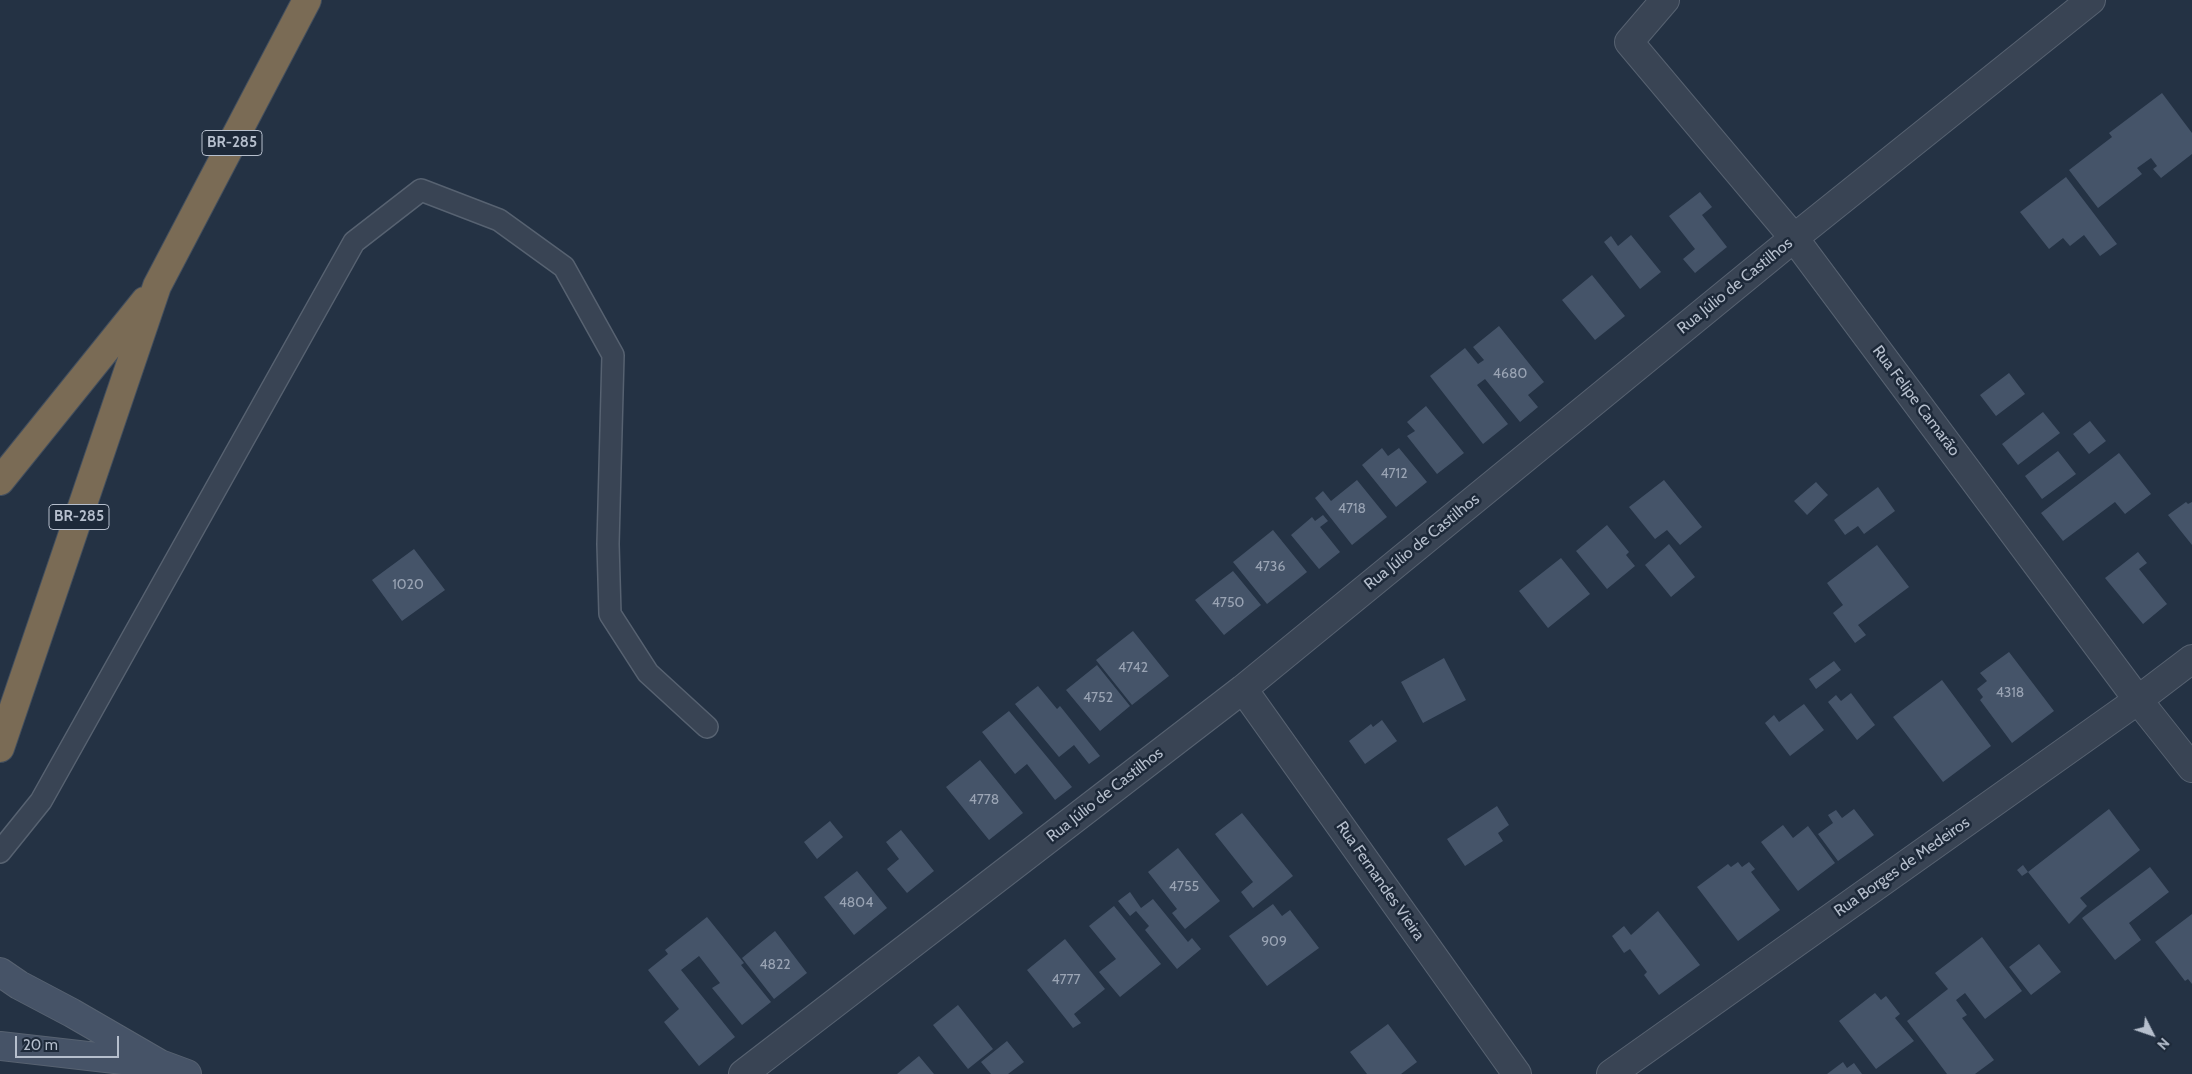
<!DOCTYPE html>
<meta charset="utf-8">
<style>
body{margin:0}
#map{position:relative;width:2192px;height:1074px;overflow:hidden;background:#243244;font-family:Cabin,sans-serif}
canvas{display:block}
.north{position:absolute;left:2127px;top:1009px;width:50px;height:50px;-webkit-text-stroke:4px #1d2939;paint-order:stroke;rotate:131deg;font-size:14px;font-weight:700;line-height:20px;text-align:center;color:#b6bfcd}
.north::after{content:'';display:block;margin:auto;width:18px;height:22px;background:#b6bfcd;clip-path:polygon(50% 0,100% 100%,50% 72%,0 100%)}
.scale{position:absolute;left:15px;top:1036px;width:104px;height:22px;box-sizing:border-box;border:2px solid #b6bfcd;border-top:0;padding-left:6px;font-size:15px;line-height:18px;white-space:nowrap;color:#b6bfcd;-webkit-text-stroke:4px #1d2939;paint-order:stroke}
</style>
<div id="map">
<canvas width="2192" height="1074"></canvas>
<div class="north">N</div>
<div class="scale">20 m</div>
</div>
<script>
const g = document.querySelector('canvas').getContext('2d');
g.lineJoin = 'round';
function paint(path, color) { g.fillStyle = color; g.fill(path, 'evenodd'); }
const shape = rows => new Path2D(rows.map(r => 'M' + r).join(''));
function stroke(path, color, width, dash) { g.strokeStyle = color; g.lineWidth = width; g.lineCap = dash ? 'butt' : 'round'; g.setLineDash(dash || []); g.stroke(path); }
function label(font, color, halo, rows, align = 'center') {
  g.font = font + ' Cabin,sans-serif'; g.lineWidth = 5; g.setLineDash([]); g.textBaseline = 'middle'; g.strokeStyle = halo; g.fillStyle = color; for (const [text, x, y, turn = 0] of rows) {
    g.save(); g.translate(x, y); g.rotate((+turn || 0) * Math.PI / 180); g.textAlign = isNaN(turn) ? turn : align; if (halo) g.strokeText(text, 0, 0); g.fillText(text, 0, 0); g.restore();
  }
}
paint(shape([
 [2162,93,2192,133,2192,154,2161,178,2153,169,2157,166,2151,158,2137,168,2142,174,2098,208,2069,170,2112,137,2109,133],
 [2066,177,2117,244,2100,256,2084,235,2070,246,2063,238,2049,249,2020,212],
 [1700,192,1712,207,1702,215,1727,247,1695,273,1683,259,1695,249,1669,216],
 [1631,235,1661,272,1640,289,1604,242,1611,236,1618,246],
 [1592,275,1625,316,1595,340,1562,300],
 [1499,326,1544,382,1528,395,1538,407,1520,422,1485,379,1477,385,1508,424,1483,444,1430,376,1465,348,1478,364,1484,360,1473,347],
 [2009,373,2025,394,1996,416,1980,395],
 [1426,406,1464,453,1437,474,1407,436,1415,431,1407,422],
 [2043,412,2060,433,2018,465,2002,444],
 [2090,421,2106,441,2089,454,2073,434],
 [1382,448,1388,456,1399,448,1427,482,1396,507,1362,465],
 [2058,451,2076,474,2042,499,2025,476],
 [2119,453,2151,494,2125,514,2115,502,2063,541,2041,513],
 [1357,480,1387,517,1352,545,1315,498,1323,491,1331,501],
 [1664,480,1702,527,1680,545,1667,530,1655,539,1629,507],
 [1816,482,1828,495,1807,515,1794,501],
 [1878,487,1895,511,1864,534,1858,526,1845,535,1834,520],
 [2186,502,2188,504,2192,502,2192,545,2168,515],
 [1323,515,1328,521,1320,527,1340,552,1319,569,1291,535,1312,517,1315,521],
 [1607,525,1629,552,1626,555,1635,566,1607,589,1576,551],
 [1273,530,1307,572,1267,604,1233,562],
 [1669,544,1695,577,1671,597,1645,565],
 [1877,545,1909,587,1858,625,1866,635,1855,643,1833,613,1843,605,1827,583],
 [414,549,445,590,402,621,372,580],
 [2138,552,2147,563,2139,569,2167,604,2143,624,2105,578],
 [1561,558,1590,594,1548,628,1519,591],
 [1233,571,1261,605,1224,635,1195,600],
 [1133,631,1169,676,1132,705,1096,660],
 [2009,652,2054,711,2012,743,1980,700,1983,697,1977,689,1987,681,1980,673],
 [1444,658,1466,700,1423,723,1401,682],
 [1834,661,1841,670,1816,689,1809,679],
 [1097,665,1130,706,1100,731,1066,690],
 [1942,680,1991,746,1943,782,1893,717],
 [1038,686,1057,709,1060,706,1100,756,1089,764,1074,745,1059,757,1015,704],
 [1851,693,1875,725,1857,740,1828,702,1836,695,1841,701],
 [1804,704,1824,730,1790,756,1765,723,1774,715,1779,722],
 [1009,711,1072,787,1055,800,1027,764,1015,774,982,732],
 [1382,720,1397,741,1365,764,1349,741,1371,724,1373,727],
 [980,760,1023,813,989,840,946,787],
 [1497,806,1509,825,1498,833,1503,841,1465,866,1447,839],
 [1854,809,1874,835,1838,861,1818,834,1833,823,1828,815,1836,810,1842,818],
 [2109,809,2140,850,2080,898,2087,906,2069,924,2028,872,2022,876,2017,870,2023,865,2028,872],
 [1242,813,1293,876,1253,908,1241,892,1253,882,1215,834],
 [830,821,843,837,817,859,804,842],
 [1783,825,1793,838,1808,826,1835,863,1798,891,1761,842],
 [901,830,934,871,907,893,887,869,899,859,886,842],
 [1178,848,1220,901,1185,929,1172,913,1177,909,1148,872],
 [1738,862,1742,867,1749,862,1755,869,1751,872,1780,910,1738,941,1697,887,1728,864,1731,867],
 [2150,867,2169,892,2129,923,2141,940,2115,960,2082,918],
 [857,871,887,908,854,935,824,897],
 [1130,892,1141,908,1153,899,1188,942,1192,938,1201,949,1177,969,1145,930,1149,926,1136,911,1130,916,1118,901],
 [1273,904,1282,916,1290,910,1319,948,1267,986,1229,936],
 [1114,906,1161,964,1120,997,1099,972,1116,959,1089,926],
 [1658,911,1700,965,1659,995,1644,975,1647,972,1630,949,1624,953,1612,936,1624,926,1631,935],
 [2192,914,2192,984,2188,979,2185,981,2155,942],
 [707,917,744,963,741,965,771,1002,742,1025,712,988,720,983,699,956,681,970,735,1037,699,1066,664,1022,679,1009,648,970,668,954,665,950],
 [775,931,807,973,774,999,742,958],
 [1982,937,2022,991,1985,1019,1965,993,1956,1000,1967,1015,1962,1018,1994,1060,1975,1074,1947,1074,1907,1021,1948,989,1935,973],
 [1065,939,1105,989,1074,1014,1081,1023,1073,1028,1027,970],
 [2039,944,2061,972,2031,995,2009,967],
 [1875,993,1881,1000,1886,996,1900,1014,1895,1018,1914,1041,1876,1069,1839,1021],
 [958,1005,993,1049,968,1069,933,1025],
 [1388,1024,1417,1062,1401,1074,1367,1074,1350,1052],
 [1007,1041,1024,1062,1008,1074,991,1074,981,1062],
 [919,1056,934,1074,897,1074],
 [1843,1062,1847,1068,1854,1063,1862,1074,1827,1074]
]), '#455469');
const lane = shape([
 [0,852,41,801,354,242,421,190,499,220,564,267,613,355,608,544,610,614,648,673,707,727]
]);
const street = shape([
 [1665,0,1629,42,1794,238,2138,700,2192,768],
 [1243,689,1517,1074],
 [743,1074,1243,689,1794,238,2091,0],
 [1611,1074,2138,700,2192,659]
]);
const secondary = shape([
 [0,972,19,985,72,1013,160,1064,187,1074],
 [0,1046,149,1063]
]);
const highway = shape([
 [0,481,145,301],
 [0,748,157,286,307,0]
]);
stroke(lane, '#576271', 24);
stroke(street, '#576271', 30);
stroke(secondary, '#576271', 30);
stroke(highway, '#434f5e', 30);
stroke(lane, '#394454', 21);
stroke(street, '#394454', 28);
stroke(secondary, '#465367', 28);
stroke(highway, '#7a6b55', 28);
label('14px', '#9aa4b4', null, [
 ["4680",1510,374],
 ["4712",1394,474],
 ["4718",1352,509],
 ["4736",1270,567],
 ["1020",408,585],
 ["4750",1228,603],
 ["4742",1133,668],
 ["4318",2010,693],
 ["4752",1098,698],
 ["4778",984,800],
 ["4755",1184,887],
 ["4804",856,903],
 ["909",1274,942],
 ["4822",775,965],
 ["4777",1066,980]
]);
for (const [x, y, w] of [
 [232,143,60],
 [79,517,60]
]) { const box = new Path2D(); box.roundRect(x - w / 2, y - 12.5, w, 25, 4); g.fillStyle = '#1d2939'; g.fill(box); stroke(box, '#b6bfcd', 1); }
label('bold 15px', '#b6bfcd', null, [
 ["BR-285",232,143],
 ["BR-285",79,517]
]);
label('16px', '#b6bfcd', '#1d2939', [
 ["Rua Júlio de Castilhos",1735,286,-39],
 ["Rua Felipe Camarão",1916,401,53],
 ["Rua Júlio de Castilhos",1422,542,-39],
 ["Rua Júlio de Castilhos",1105,795,-38],
 ["Rua Borges de Medeiros",1902,867,-35],
 ["Rua Fernandes Vieira",1380,881,55]
]);
</script>
